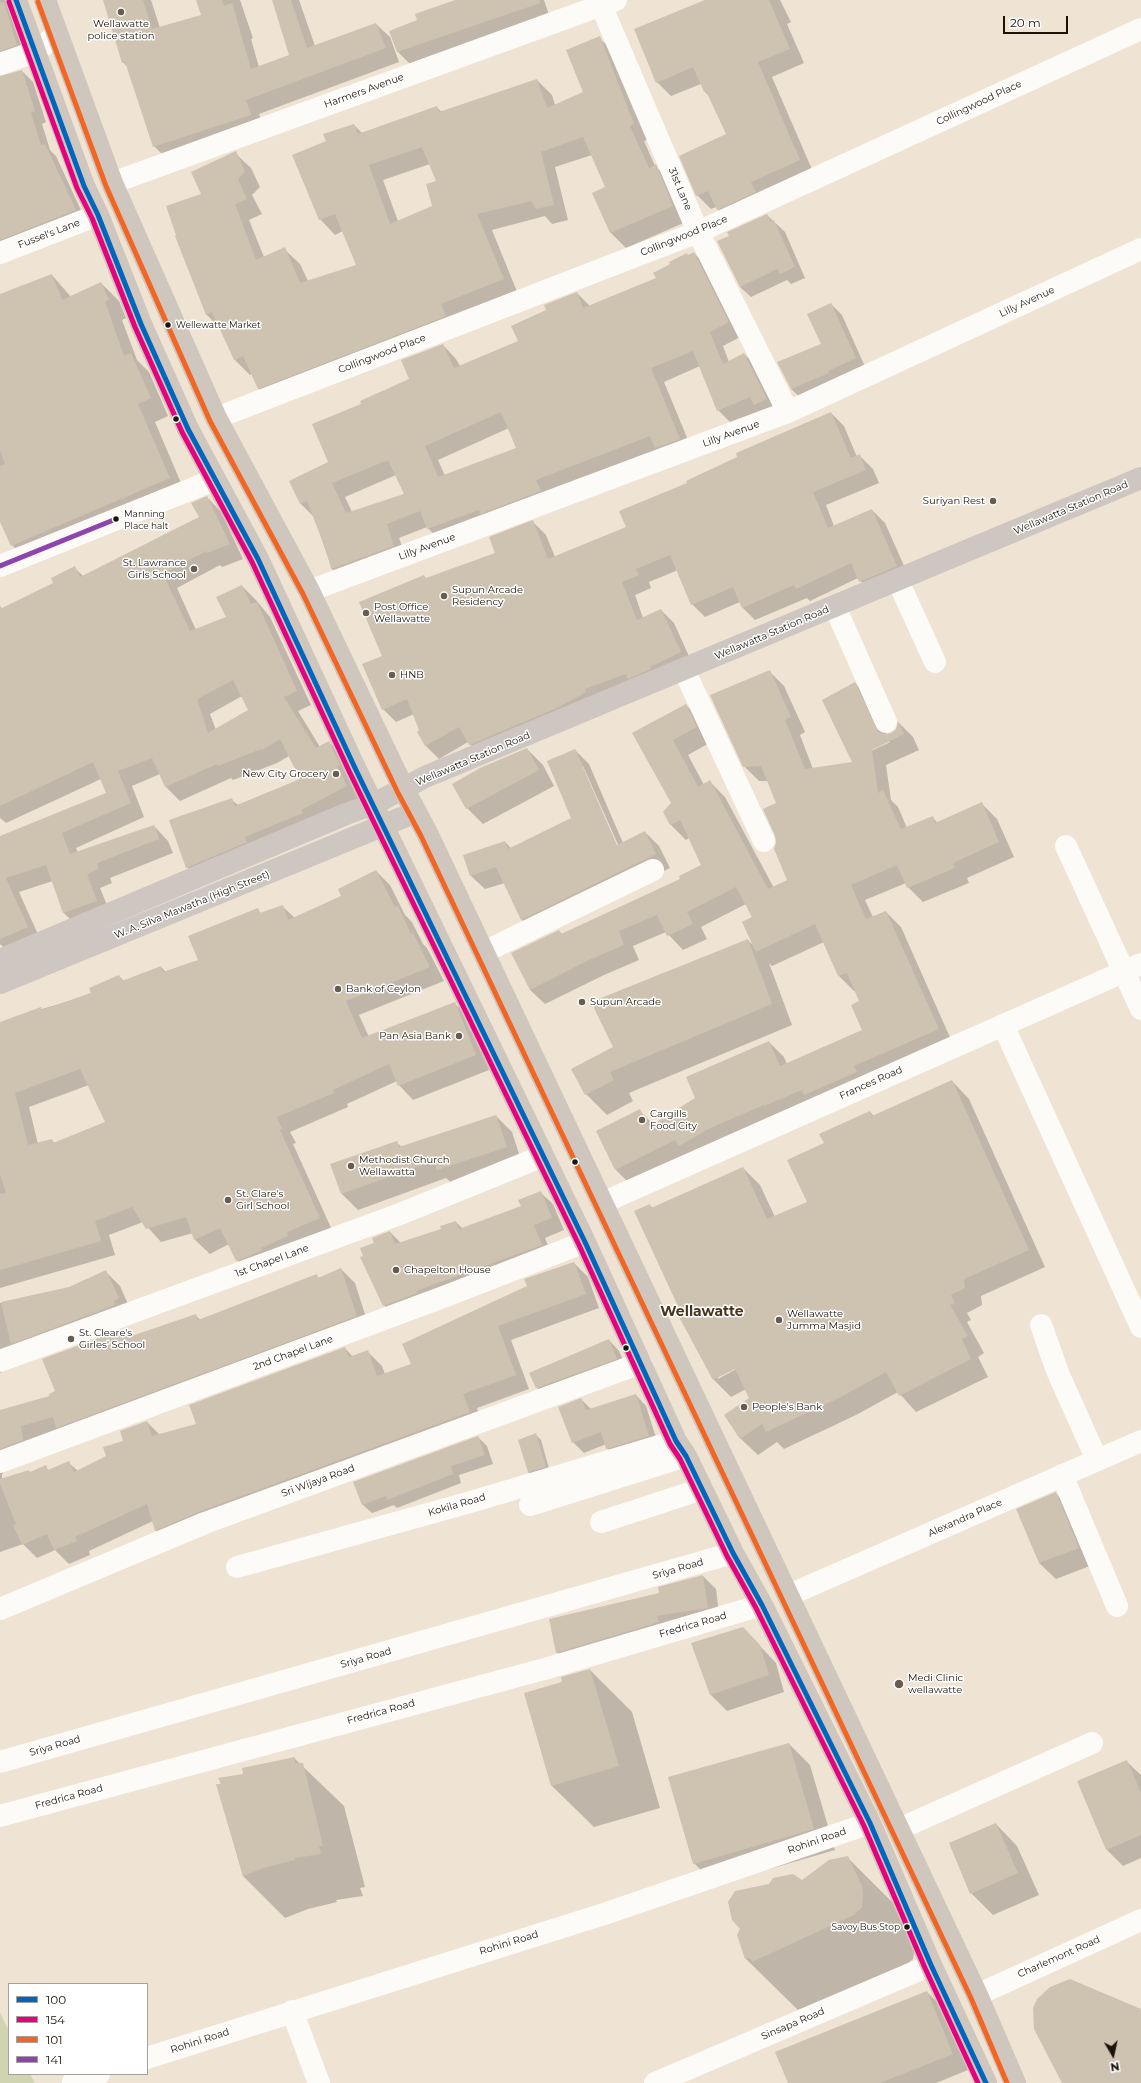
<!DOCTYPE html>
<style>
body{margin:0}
#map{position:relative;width:1141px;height:2083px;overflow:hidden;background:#efe3d3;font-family:Montserrat,sans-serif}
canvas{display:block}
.legend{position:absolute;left:8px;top:1983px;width:140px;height:92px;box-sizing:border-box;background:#fff;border:1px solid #a4a19d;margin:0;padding:5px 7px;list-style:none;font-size:12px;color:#1c1409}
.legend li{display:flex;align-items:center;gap:8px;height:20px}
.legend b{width:20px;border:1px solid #a4a19d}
.north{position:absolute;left:1093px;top:2035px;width:40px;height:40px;-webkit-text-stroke:3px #fff;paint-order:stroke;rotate:171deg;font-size:11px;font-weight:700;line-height:16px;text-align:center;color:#1c1409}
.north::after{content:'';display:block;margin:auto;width:14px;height:18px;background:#1c1409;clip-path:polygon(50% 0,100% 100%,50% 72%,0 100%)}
.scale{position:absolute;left:1003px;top:16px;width:65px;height:18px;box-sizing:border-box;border:2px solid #1c1409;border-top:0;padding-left:5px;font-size:12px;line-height:14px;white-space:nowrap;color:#1c1409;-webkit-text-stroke:3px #fff;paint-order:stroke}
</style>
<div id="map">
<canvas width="1141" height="2083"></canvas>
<ul class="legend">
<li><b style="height:5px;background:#0065bd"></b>100</li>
<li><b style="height:5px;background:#e5007d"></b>154</li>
<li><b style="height:5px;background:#f26522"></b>101</li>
<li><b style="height:5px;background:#8e44ad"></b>141</li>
</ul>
<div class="north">N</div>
<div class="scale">20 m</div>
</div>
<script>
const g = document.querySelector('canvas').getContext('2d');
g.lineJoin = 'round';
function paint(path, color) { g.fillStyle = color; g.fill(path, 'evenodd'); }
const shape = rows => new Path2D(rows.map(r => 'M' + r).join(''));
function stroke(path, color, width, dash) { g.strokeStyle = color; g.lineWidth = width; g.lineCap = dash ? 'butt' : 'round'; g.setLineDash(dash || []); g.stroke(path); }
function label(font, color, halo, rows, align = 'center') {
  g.font = font + ' Montserrat,sans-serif'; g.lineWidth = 3; g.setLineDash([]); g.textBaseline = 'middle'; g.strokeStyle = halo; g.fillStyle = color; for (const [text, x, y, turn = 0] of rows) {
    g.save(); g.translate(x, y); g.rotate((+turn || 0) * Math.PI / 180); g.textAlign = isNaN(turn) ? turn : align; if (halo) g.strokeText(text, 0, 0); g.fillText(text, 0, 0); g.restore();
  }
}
paint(shape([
 [0,2013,9,2031,9,2074,30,2074,35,2083,0,2083]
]), '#d1d4b1');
paint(shape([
 [0,0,5,0,28,56,0,70],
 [104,0,151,0,160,28,203,15,198,0,240,0,253,38,251,39,259,67,290,56,273,0,299,0,315,46,376,24,390,37,399,62,259,114,264,129,168,160,154,146,128,68,123,62],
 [458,0,544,0,550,18,412,66,398,52,391,32,418,21],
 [707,0,780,0,791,22,787,24,804,63,772,77,814,174,731,223,716,207,711,209,697,195,728,134,711,98,705,92,701,84,671,96,657,82],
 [599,38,615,53,649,139,644,141,655,166,671,181,688,221,626,248,611,233,593,193,606,187,592,155,555,167,568,220,552,224,545,216,492,230,518,294,274,403,258,388,252,374,250,375,235,360,220,328,206,314,202,194,235,153,251,168,260,187,252,195,262,214,249,220,264,257,284,249,300,264,308,281,357,266,343,231,335,235,320,219,327,142,354,125,362,133,436,107,442,112,537,80,552,95,555,105,584,93],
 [430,164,437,182,433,207,398,221,383,180],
 [22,71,33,82,46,122,42,124,50,150,56,156,86,221,0,259,0,77],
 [767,215,785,232,805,278,791,284,787,280,751,297,740,287,730,236],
 [694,253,707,267,742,336,723,346,729,362,744,354,758,367,780,412,732,424,718,410,700,366,664,382,693,452,441,542,427,527,399,538,407,560,346,582,332,569,314,517,301,504,290,481,329,463,363,404,410,379,443,345,456,359,460,366,519,342,547,311,577,293,590,306,657,278],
 [509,428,517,448,445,476,438,460],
 [396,475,405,494,352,512,345,497],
 [52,275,71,297,101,283,119,301,126,318,122,320,137,360,149,372,168,416,155,422,187,497,30,563,12,545,0,519,0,295],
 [831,304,842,315,866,369,802,399,791,389,822,344],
 [831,413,844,426,857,457,860,456,873,469,879,483,826,505,834,526,872,510,885,523,910,579,873,595,858,578,810,601,807,598,755,620,742,607,740,602,705,617,692,604,678,570,649,582,651,588,635,595,643,618,661,610,674,623,693,665,482,758,468,742,439,759,426,746,418,732,421,731,414,714,396,722,383,709,383,656,427,579,496,553,533,522,546,535,555,557,627,528,688,483],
 [207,497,221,512,243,559,222,567,220,565,177,588,196,630,227,618,242,586,256,600,270,617,311,705,298,711,320,747,329,742,343,757,361,800,201,882,187,867,232,800,238,805,301,779,289,756,277,763,233,780,231,778,180,801,166,787,160,774,132,786,144,817,76,848,78,853,154,826,168,841,173,853,110,878,112,883,100,888,111,915,78,927,64,913,53,881,19,892,41,941,11,954,0,944,0,837,108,794,101,779,6,823,0,818,0,606,2,609,54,584,75,568,84,577,200,518],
 [242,696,249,711,216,730,210,714],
 [769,671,784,686,805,732,800,735,813,769,853,763,855,683,869,698,887,735,892,734,897,730,899,723,913,737,919,750,886,765,891,800,898,807,907,828,932,817,938,823,982,804,997,819,1014,857,967,878,969,883,923,902,908,887,906,883,865,900,873,917,886,912,901,927,953,1044,631,1185,616,1170,597,1132,640,1111,654,1125,696,1099,769,1042,784,1057,787,1064,864,1031,860,1001,856,990,854,991,839,976,824,942,772,966,769,963,792,1025,629,1093,633,1101,607,1115,586,1094,614,1047,748,940,755,947,754,918,746,904,701,927,707,939,683,950,666,932,633,946,639,960,604,975,545,1004,530,990,559,931,563,935,681,879,702,865,689,838,686,840,671,825,672,803,633,733,686,705,701,720,711,742,688,755,704,785,710,782,725,797,774,888,788,881,777,843,777,804,768,781,759,781,744,766],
 [889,741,890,742,867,753,867,751],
 [527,749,543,765,554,786,483,824,467,808],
 [575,750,589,764,623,843,645,832,659,846,670,868,536,934,522,920,505,883,485,889,470,875,505,842,511,848,573,819],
 [581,766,583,766,620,849,618,850],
 [376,871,390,885,405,915,412,922,423,944,427,948,444,981,359,1015,369,1037,454,1003,469,1017,489,1070,413,1100,399,1085,397,1081,347,1104,348,1107,290,1132,296,1143,293,1144,333,1232,251,1275,237,1260,229,1244,210,1254,195,1240,193,1233,161,1242,143,1222,109,1235,115,1255,0,1288,0,1025,25,1014,93,994,119,976,124,981,161,967,166,972,199,961,257,909,262,914,283,907,295,918,343,896],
 [89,1085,107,1122,55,1143,51,1140,38,1144,29,1107],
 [952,1081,969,1099,1045,1267,981,1296,982,1305,967,1313,971,1320,967,1322,984,1353,978,1357,988,1377,916,1412,898,1392,856,1415,784,1449,777,1442,758,1455,740,1438,750,1398,746,1389,731,1397,714,1380,680,1317,683,1315,649,1205,653,1208,743,1168,760,1185,775,1217,809,1203,825,1143,870,1112,874,1116],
 [739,1366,740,1367,718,1379,718,1376],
 [496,1116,512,1132,522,1163,454,1185,446,1178,358,1210,342,1194,331,1165,396,1142,402,1147],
 [540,1192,553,1204,564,1230,545,1238,553,1258,396,1318,384,1305,375,1244,390,1232,401,1243,442,1229,456,1222,463,1229,522,1207],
 [574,1263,588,1277,599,1308,511,1340,529,1389,477,1408,483,1427,170,1544,156,1530,153,1521,89,1551,90,1555,69,1564,55,1550,37,1558,23,1544,0,1552,0,1419,50,1396,123,1330,130,1337,195,1315,201,1320,316,1275,320,1279,341,1269,355,1283,370,1330,4,1469,2,1475,2,1480,30,1473,45,1467,49,1470,68,1462,78,1471,107,1456,147,1422,160,1435,197,1425,345,1348,353,1357,368,1352,382,1366,385,1374,412,1365,528,1287,525,1280],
 [106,1272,120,1286,132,1313,1,1369,2,1372,0,1373,0,1303,69,1288],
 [609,1340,619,1351,627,1369,548,1398,537,1388],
 [636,1395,646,1406,659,1447,618,1459,607,1448,606,1444,584,1453,573,1442,581,1399,591,1409],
 [536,1435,541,1440,550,1472,534,1477,528,1472],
 [478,1437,487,1446,493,1464,459,1475,461,1483,397,1508,394,1505,372,1513,363,1505,354,1483],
 [1055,1493,1072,1509,1095,1564,1056,1579,1039,1563],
 [703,1576,716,1589,720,1621,570,1665,557,1652,660,1594],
 [693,1644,759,1645,776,1663,784,1692,727,1711,711,1695],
 [590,1670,632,1712,660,1808,594,1827,552,1786,563,1683],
 [789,1744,810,1765,835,1850,715,1885,694,1863],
 [294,1758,344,1806,365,1887,360,1888,363,1896,336,1900,337,1902,308,1909,285,1918,243,1876,217,1785],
 [1126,1761,1141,1775,1141,1858,1123,1866,1107,1850],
 [996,1824,1017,1846,1039,1895,993,1915,971,1893],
 [847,1857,899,1909,915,1945,913,1959,905,1966,798,2010,746,1959,770,1885,802,1882],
 [927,1992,943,2008,968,2070,936,2083,789,2083]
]), '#0003');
paint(shape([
 [103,0,143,0,152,29,201,15,196,0,222,0,224,6,232,3,251,69,289,55,272,0,291,0,307,48,376,23,386,48,246,100,251,115,153,147,125,62,122,63],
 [455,0,540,0,540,3,397,52,389,31,417,20,415,14],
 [705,0,769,0,790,49,758,62,800,160,751,182,756,192,717,210,708,191,696,196,679,156,726,134,706,91,704,92,693,67,656,83,634,29],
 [0,2,4,2,17,45,0,51],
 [600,36,634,124,630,126,649,168,656,164,673,206,610,233,592,193,605,187,583,137,541,152,554,205,536,209,531,201,477,214,504,279,441,304,446,316,258,389,243,356,234,360,212,312,206,315,175,236,176,235,166,206,201,194,191,172,236,151,245,172,238,179,247,199,235,204,256,260,285,247,300,283,356,265,335,214,319,220,292,155,326,141,323,134,354,124,358,134,437,106,439,112,537,79,547,108,583,92,566,50],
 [422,147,436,181,426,184,432,206,390,224,369,165],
 [22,70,35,111,31,113,41,145,45,144,76,210,0,240,0,76],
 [767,214,771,222,774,220,795,267,780,274,777,269,740,287,717,241,729,236,727,232],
 [694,252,729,322,710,332,723,364,744,353,767,399,754,405,750,397,717,411,693,351,651,368,680,439,655,448,650,436,536,480,541,491,480,514,479,510,427,529,420,511,387,524,394,546,331,569,327,553,307,501,300,504,289,481,328,462,312,424,361,404,360,401,409,379,401,360,443,344,454,368,518,341,511,326,546,310,544,305,577,292,583,308,656,278,653,273,670,264,669,262,687,253,688,255],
 [501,412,516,448,438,477,425,446],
 [388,460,404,494,346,513,332,483],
 [52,274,62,300,101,282,109,300,105,302,124,356,131,353,151,398,138,404,170,478,11,546,0,522,0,466,5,464,0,450,0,294],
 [831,303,856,358,828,371,829,373,791,389,777,362,821,344,807,314],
 [831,412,851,458,860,454,866,470,813,492,828,528,872,509,897,566,859,582,851,563,796,589,794,585,742,608,733,587,691,605,670,555,636,569,639,575,622,582,637,620,661,609,681,652,650,667,651,669,628,679,626,674,585,689,586,692,557,708,469,745,459,727,425,746,417,732,419,730,407,699,382,710,362,664,382,656,359,602,424,575,426,578,495,553,489,537,533,520,548,559,626,527,619,511,687,483,686,481,737,457,736,453],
 [207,496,230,544,207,553,206,551,163,574,190,631,226,617,216,597,242,585,251,604,257,602,297,691,284,697,316,748,329,741,340,765,337,766,347,786,301,810,303,813,245,837,247,842,186,868,169,820,232,798,235,806,300,779,280,739,262,750,261,749,218,766,217,764,165,787,152,758,118,771,131,803,62,833,70,854,154,825,159,839,97,863,99,869,87,874,97,901,63,913,46,865,6,878,28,927,0,939,0,836,106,793,93,762,0,806,0,609,53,583,51,578,75,566,80,577,199,517,191,503],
 [233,680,248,710,208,733,197,699],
 [770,670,791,717,785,720,805,769,852,762,822,700,855,682,878,732,884,734,891,733,896,729,898,721,904,734,872,750,878,793,883,790,901,829,933,816,935,823,982,802,999,842,953,863,955,868,907,888,897,865,851,885,866,919,886,911,939,1029,854,1066,857,1072,804,1095,802,1090,764,1106,764,1105,710,1128,679,1146,675,1140,615,1170,596,1131,640,1109,649,1127,695,1098,686,1077,769,1041,780,1066,862,1030,851,1005,859,1001,847,973,838,976,815,924,756,952,742,922,752,917,736,887,687,912,693,924,667,936,657,915,619,931,624,945,589,960,530,990,511,953,559,930,561,934,680,879,679,876,701,865,680,820,670,825,663,812,671,803,632,733,686,704,697,727,673,740,698,787,710,780,768,889,787,880,774,849,776,842,775,836,763,809,776,803,761,766,743,767,710,695],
 [527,748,539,770,466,809,452,784,480,768],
 [575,749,617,845,645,831,656,854,521,920,496,867,470,876,463,855,505,841,508,849,571,818,547,761],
 [376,870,395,907,398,906,411,934,413,933,430,967,346,1001,362,1038,455,1002,476,1055,398,1086,389,1064,333,1090,334,1093,277,1117,282,1129,280,1130,320,1218,287,1232,288,1236,261,1248,262,1250,245,1258,236,1261,220,1228,194,1240,186,1217,146,1229,132,1207,95,1221,101,1241,0,1270,0,1194,6,1193,0,1174,0,1022,41,1007,42,1010,91,993,89,988,119,975,122,981,161,966,163,972,198,960,188,936,258,908,260,913,283,905,288,920,341,896,338,889],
 [80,1069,105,1122,53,1143,52,1139,28,1145,15,1093],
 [748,939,772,1004,610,1072,614,1080,585,1095,571,1069,613,1047,591,1002],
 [952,1080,1029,1250,964,1279,965,1288,951,1295,955,1303,950,1305,968,1336,962,1339,971,1359,899,1396,886,1372,839,1398,766,1432,762,1424,740,1439,724,1415,749,1398,735,1369,713,1380,679,1317,682,1315,634,1211,650,1204,651,1208,743,1167,767,1219,807,1202,787,1160,824,1143,819,1134,870,1111,872,1116],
 [496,1115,507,1147,437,1170,434,1161,341,1194,330,1164,397,1141,399,1147],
 [541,1191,552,1218,534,1225,542,1245,416,1291,417,1293,383,1306,360,1257,363,1256,360,1248,374,1243,372,1238,390,1231,395,1244,441,1229,440,1226,456,1221,459,1229,521,1206,518,1200],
 [574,1262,586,1294,498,1326,516,1375,463,1394,470,1412,201,1511,155,1531,147,1504,75,1537,77,1541,54,1550,47,1534,22,1545,13,1525,16,1524,0,1484,0,1479,29,1470,30,1472,46,1465,48,1470,69,1461,74,1472,106,1456,103,1447,123,1441,120,1431,147,1421,152,1436,196,1424,189,1405,345,1347,349,1357,368,1350,377,1376,411,1364,402,1344,527,1286,524,1279],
 [341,1268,357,1316,56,1428,53,1417,21,1426,23,1440,0,1449,0,1410,49,1396,49,1394,55,1391,42,1359,123,1329,126,1338,196,1314,198,1320,317,1274,318,1278],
 [106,1270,119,1298,114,1301,115,1305,11,1344,1,1302,69,1287],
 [609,1339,617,1359,536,1388,529,1373],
 [636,1394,649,1436,606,1449,601,1432,572,1443,558,1407,581,1398,586,1410],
 [536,1433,546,1467,528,1472,518,1440],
 [478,1436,485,1455,451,1466,453,1474,387,1500,386,1496,362,1505,353,1482],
 [1056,1492,1079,1548,1039,1563,1016,1509],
 [703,1575,708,1608,657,1616,659,1622,556,1653,549,1619,659,1593,658,1587],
 [743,1627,760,1645,769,1675,710,1695,691,1643],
 [590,1669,619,1766,551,1786,524,1693,562,1682,561,1677],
 [789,1743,814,1829,693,1864,668,1777],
 [295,1757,295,1763,303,1763,323,1846,319,1846,321,1854,295,1858,295,1860,266,1867,243,1876,216,1784,221,1784,218,1778,243,1774,242,1768],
 [1127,1760,1141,1793,1141,1835,1106,1850,1077,1781],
 [996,1823,1018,1873,970,1894,949,1843],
 [848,1856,862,1886,863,1893,862,1907,854,1915,752,1962,750,1958,745,1959,737,1935,740,1929,732,1920,728,1902,735,1891,769,1884,773,1878,793,1874,802,1880,829,1860],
 [1070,1979,1141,2009,1141,2083,1062,2083,1034,2029,1033,2008,1037,1999,1050,1987],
 [927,1991,953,2054,880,2083,788,2083,775,2052]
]), '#cec2b1');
stroke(shape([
 [601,5,698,232,788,412],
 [0,64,35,52,57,35],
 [112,183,616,0],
 [0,253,98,215],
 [216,418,698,232,1141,29],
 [0,566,214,480],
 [898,581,935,662],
 [309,591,788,412,1141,249],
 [835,607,886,722],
 [684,670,764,841],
 [1066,846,1141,1009],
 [484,952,653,870],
 [1003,1025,1141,1327],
 [602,1203,1141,964],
 [1041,1325,1058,1373,1097,1460],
 [0,1361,400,1214,543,1156],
 [0,1462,446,1296,585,1242],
 [1062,1475,1117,1606],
 [530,1505,686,1456],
 [601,1522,702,1489],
 [237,1567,474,1501,676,1441],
 [789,1595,1141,1441],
 [0,1609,205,1523,641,1363],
 [0,1762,733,1553],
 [0,1816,548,1668,762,1605],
 [899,1829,1092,1743],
 [977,1995,1141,1920],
 [292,2011,319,2083],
 [147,2058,604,1914,870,1823],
 [73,2082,99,2074],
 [655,2083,931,1965]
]), '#fdfbf8', 22);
stroke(shape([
 [0,960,346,814,374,804,425,777,1141,478],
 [0,983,416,812]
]), '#cec6c0', 22);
stroke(shape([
 [16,0,84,186,98,215,141,324,188,429,258,559,355,768,585,1242,676,1441,686,1456,733,1553,762,1605,870,1823,931,1965,986,2083],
 [45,0,112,183,216,418,309,591,404,790,427,833,977,1995,1015,2083]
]), '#cfc6bd', 22);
stroke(shape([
 [16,0,84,186,98,215,141,324,188,429,258,559,355,768,585,1242,676,1441,686,1456,733,1553,762,1605,870,1823,931,1965,986,2083]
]), '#0065bd', 5);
stroke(shape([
 [9,2,77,188,92,218,135,327,182,432,252,562,349,771,579,1245,670,1444,680,1459,727,1556,756,1608,864,1826,925,1968,978,2083]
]), '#e5007d', 5);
stroke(shape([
 [38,2,106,186,210,421,303,594,398,793,421,836,971,1998,1007,2083]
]), '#f26522', 5);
stroke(shape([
 [0,566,116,519]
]), '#8e44ad', 5);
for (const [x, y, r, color] of [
 [121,12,4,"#665c50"],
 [168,325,3.5,"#1c1409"],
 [176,419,3.5,"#1c1409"],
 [993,501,4,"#665c50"],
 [116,519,3.5,"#1c1409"],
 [194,569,4,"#665c50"],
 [444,596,4,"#665c50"],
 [366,613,4,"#665c50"],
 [392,675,4,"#665c50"],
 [336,774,4,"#665c50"],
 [338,989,4,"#665c50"],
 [582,1002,4,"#665c50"],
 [459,1036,4,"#665c50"],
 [642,1120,4,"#665c50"],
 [575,1162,3.5,"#1c1409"],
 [351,1166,4,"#665c50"],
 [228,1200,4,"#665c50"],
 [396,1270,4,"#665c50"],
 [779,1320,4,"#665c50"],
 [71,1339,4,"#665c50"],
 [626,1348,3.5,"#1c1409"],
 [744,1407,4,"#665c50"],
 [899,1684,5,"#665c50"],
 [907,1927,3.5,"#1c1409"]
]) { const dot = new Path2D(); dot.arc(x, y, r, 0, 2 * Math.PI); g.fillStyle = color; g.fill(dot); stroke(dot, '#fff', 1.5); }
label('9px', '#1c1409', '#fff', [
 ["Wellewatte Market",176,325],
 ["Manning",124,514],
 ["Place halt",124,526],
 ["Savoy Bus Stop",900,1927,"right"]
], 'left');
label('10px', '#1c1409', '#fff', [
 ["Wellawatte",121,24,"center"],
 ["police station",121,36,"center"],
 ["Suriyan Rest",985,501,"right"],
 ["St. Lawrance",186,563,"right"],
 ["Girls School",186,575,"right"],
 ["Supun Arcade",452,590],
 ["Residency",452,602],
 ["Post Office",374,607],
 ["Wellawatte",374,619],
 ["HNB",400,675],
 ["New City Grocery",328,774,"right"],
 ["Bank of Ceylon",346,989],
 ["Supun Arcade",590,1002],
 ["Pan Asia Bank",451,1036,"right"],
 ["Cargills",650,1114],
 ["Food City",650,1126],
 ["Methodist Church",359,1160],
 ["Wellawatta",359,1172],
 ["St. Clare's",236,1194],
 ["Girl School",236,1206],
 ["Chapelton House",404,1270],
 ["Wellawatte",787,1314],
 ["Jumma Masjid",787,1326],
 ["St. Cleare's",79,1333],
 ["Girles' School",79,1345],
 ["People's Bank",752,1407],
 ["Medi Clinic",908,1678],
 ["wellawatte",908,1690]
], 'left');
label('10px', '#1c1409', '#fff', [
 ["Harmers Avenue",364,91,-20],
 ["Collingwood Place",979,103,-25],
 ["31st Lane",680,189,67],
 ["Fussel's Lane",49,234,-21],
 ["Collingwood Place",684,236,-22],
 ["Lilly Avenue",1027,302,-25],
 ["Collingwood Place",382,354,-21],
 ["Lilly Avenue",731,434,-20],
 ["Wellawatta Station Road",1071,508,-23],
 ["Lilly Avenue",427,547,-20],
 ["Wellawatta Station Road",772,633,-23],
 ["Wellawatta Station Road",473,759,-23],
 ["W. A. Silva Mawatha (High Street)",192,905,-22],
 ["Frances Road",871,1083,-24],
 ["1st Chapel Lane",272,1261,-20],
 ["2nd Chapel Lane",293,1353,-20],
 ["Sri Wijaya Road",318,1481,-20],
 ["Kokila Road",457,1505,-16],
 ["Alexandra Place",965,1518,-24],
 ["Sriya Road",678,1569,-16],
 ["Fredrica Road",693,1625,-16],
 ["Sriya Road",366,1658,-16],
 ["Fredrica Road",381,1712,-15],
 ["Sriya Road",55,1746,-16],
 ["Fredrica Road",69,1797,-15],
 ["Rohini Road",817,1841,-19],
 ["Rohini Road",509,1943,-17],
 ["Charlemont Road",1059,1957,-24],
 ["Sinsapa Road",793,2024,-23],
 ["Rohini Road",200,2041,-18]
]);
label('bold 14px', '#48361c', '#fff', [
 ["Wellawatte",702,1312]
]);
</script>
